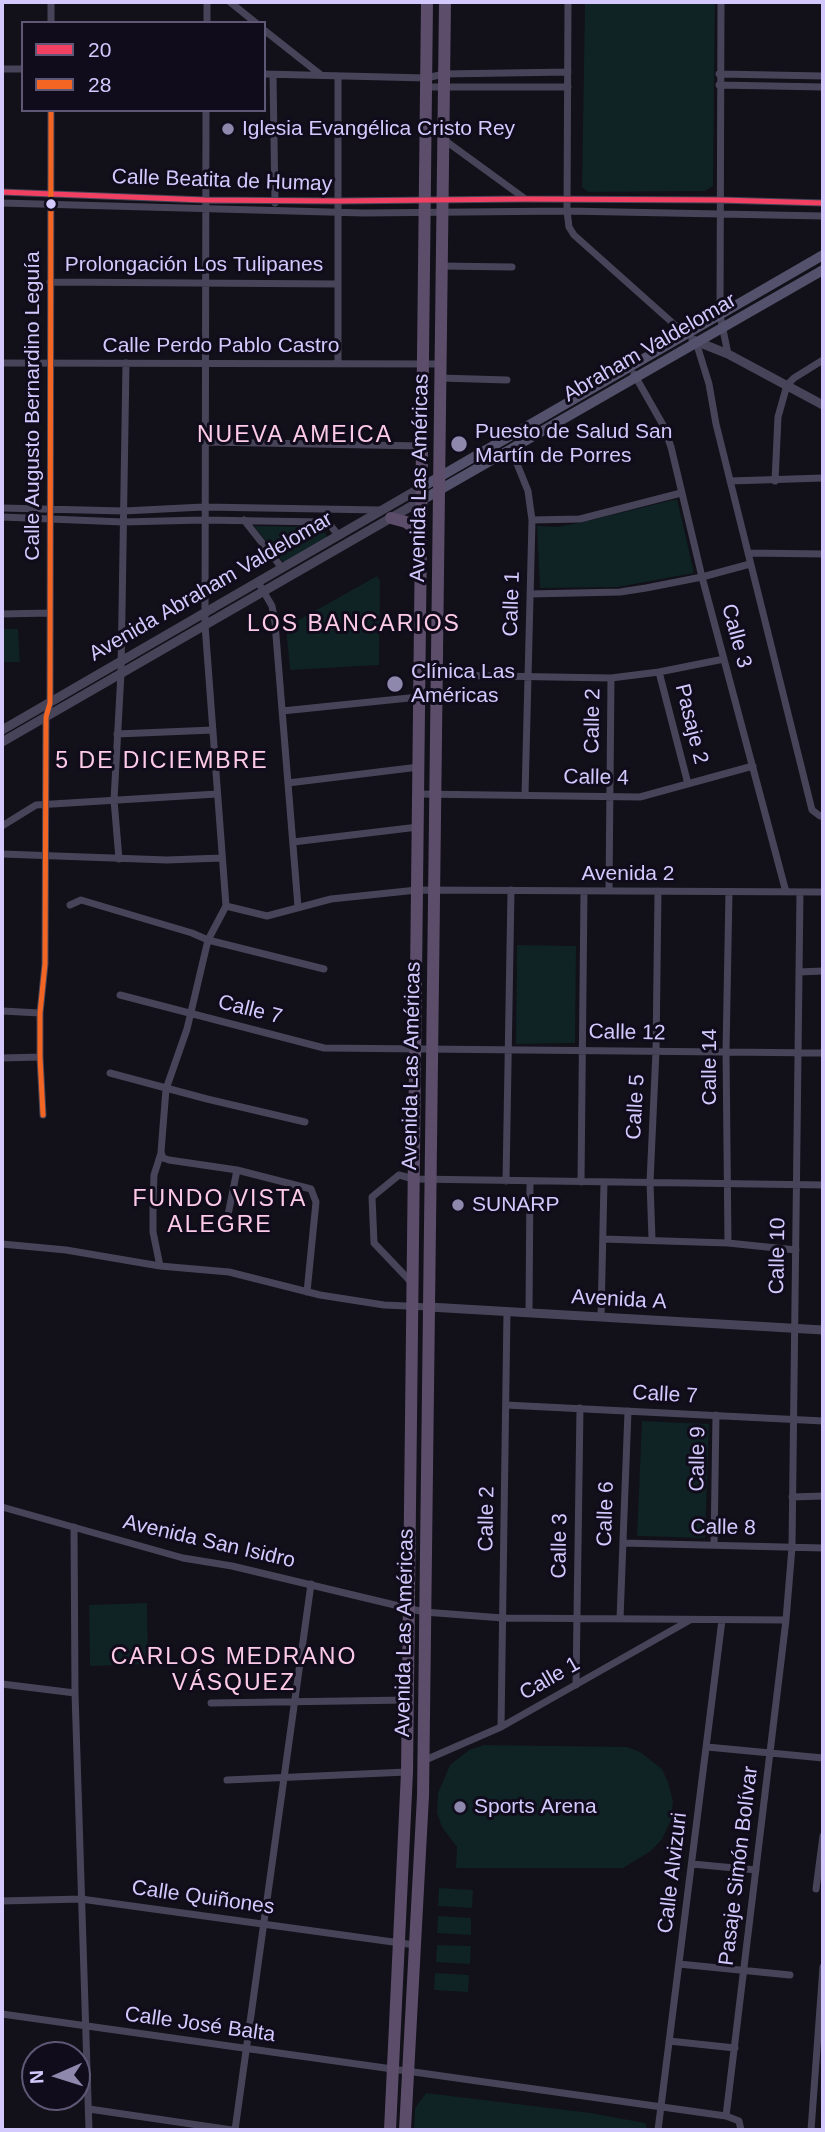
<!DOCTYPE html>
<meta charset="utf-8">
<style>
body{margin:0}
#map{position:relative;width:825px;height:2132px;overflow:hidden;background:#121018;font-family:Arial,sans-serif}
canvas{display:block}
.frame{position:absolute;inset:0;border:4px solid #d3c9fd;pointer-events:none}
.legend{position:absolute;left:21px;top:21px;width:245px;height:91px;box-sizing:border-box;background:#100c1c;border:2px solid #5e5876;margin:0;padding:9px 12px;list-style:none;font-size:21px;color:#d3c9fd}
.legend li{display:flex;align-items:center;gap:14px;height:35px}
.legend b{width:35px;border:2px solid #5e5876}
.north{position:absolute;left:21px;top:2041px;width:70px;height:70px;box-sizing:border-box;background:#100c1c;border:2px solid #5e5876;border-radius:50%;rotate:267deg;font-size:19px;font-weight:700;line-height:28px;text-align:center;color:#d3c9fd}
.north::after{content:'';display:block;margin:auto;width:24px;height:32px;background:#8f88ad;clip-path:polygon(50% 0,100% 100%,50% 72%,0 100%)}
</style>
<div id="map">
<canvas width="825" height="2132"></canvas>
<div class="frame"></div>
<ul class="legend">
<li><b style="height:9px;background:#f24062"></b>20</li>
<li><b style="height:9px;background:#f26522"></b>28</li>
</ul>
<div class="north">N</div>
</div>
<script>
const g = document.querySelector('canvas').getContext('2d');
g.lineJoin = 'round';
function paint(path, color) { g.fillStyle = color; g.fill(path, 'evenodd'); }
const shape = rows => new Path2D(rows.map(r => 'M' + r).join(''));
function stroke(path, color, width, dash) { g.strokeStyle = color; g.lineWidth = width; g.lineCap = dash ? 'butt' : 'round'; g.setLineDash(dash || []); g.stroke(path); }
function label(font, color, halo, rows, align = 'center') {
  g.font = font + ' Arial,sans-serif'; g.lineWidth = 6; g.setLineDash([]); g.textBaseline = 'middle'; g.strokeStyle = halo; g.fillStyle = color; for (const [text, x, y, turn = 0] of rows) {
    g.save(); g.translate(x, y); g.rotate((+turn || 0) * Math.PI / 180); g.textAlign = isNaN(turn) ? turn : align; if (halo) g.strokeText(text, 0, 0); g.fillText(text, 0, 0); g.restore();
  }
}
paint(shape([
 [585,2,715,2,713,186,705,191,588,192,582,187],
 [677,499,694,573,618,587,540,588,537,526,557,527,579,523],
 [254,526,320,527,327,536,325,539,287,562,282,561],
 [377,576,380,581,379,665,290,670,286,627],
 [2,629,18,629,20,662,2,662],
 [517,945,576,946,575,1043,516,1044],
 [642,1421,709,1424,705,1538,637,1536],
 [147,1603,148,1664,90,1666,89,1605],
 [484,1745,627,1747,640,1752,662,1769,668,1782,673,1801,671,1820,662,1839,651,1851,623,1868,456,1868,457,1847,442,1827,437,1813,438,1793,450,1765,469,1750],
 [439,1888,473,1890,472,1908,438,1906],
 [438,1916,471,1918,471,1935,437,1933],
 [437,1945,471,1946,470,1964,436,1962],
 [435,1973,469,1975,468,1992,434,1990],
 [426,2093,591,2113,645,2123,648,2130,414,2130,415,2108]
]), '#0f2224');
stroke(shape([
 [230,2,256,23],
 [568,2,567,211,569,227,574,235,685,334],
 [721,2,720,315,728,354],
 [51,23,51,2],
 [207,23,207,2],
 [264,30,321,75],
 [2,69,23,69],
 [264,74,426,78,444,74,568,72],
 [719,74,823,76],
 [273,75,275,203],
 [338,76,338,364],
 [719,85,823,87],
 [426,87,568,87],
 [206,110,205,625,226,906,208,940,187,1029,166,1089,161,1152,163,1158,169,1160,237,1170,311,1189,316,1202,307,1292],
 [443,139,524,198],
 [2,192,205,200,338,201,524,199,720,200,823,203],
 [2,203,364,213,567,211,823,216],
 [441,266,512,267],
 [50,282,338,284],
 [696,342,709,384,716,424,812,810,820,816,823,816],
 [2,363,440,364],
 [634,374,663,425,671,447,702,577,786,892],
 [440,378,507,380],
 [205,442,422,446],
 [511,449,528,491,532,520,525,795],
 [730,481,823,478],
 [775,481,778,417,787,385,794,378,823,360],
 [2,508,124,511,203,507,380,510],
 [2,517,123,522,203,520,322,522,331,526,338,535],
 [244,520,282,568],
 [532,520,580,519,681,493],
 [748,553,823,554],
 [258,582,272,606,275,623,298,907],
 [530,594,620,592,646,588,702,577,750,564],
 [2,614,50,613],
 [659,672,688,784],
 [436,675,611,678,659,672,724,659],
 [282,711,419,697,436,698],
 [117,734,213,730],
 [288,783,419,767],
 [418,794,640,797,753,766],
 [2,826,36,805,217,794],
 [293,842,418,827],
 [2,854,167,860,222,858],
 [119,859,114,800,121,673,126,363],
 [609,891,611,678],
 [70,905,81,900,192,933,208,940,324,969],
 [226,906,267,916,331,899,417,890,823,892],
 [799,972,823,971],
 [120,995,324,1048,823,1053],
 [2,1011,40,1013],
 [2,1058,40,1057],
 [110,1073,207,1099,305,1122],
 [43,1115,40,1057,40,1013,45,964,46,717,50,703,51,110],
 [506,1181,511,890],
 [581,1182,584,891],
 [226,1225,237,1170],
 [603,1239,728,1243,796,1250],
 [652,1239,650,1182,656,1051,658,891],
 [728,1243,726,1051,729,892],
 [2,1244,66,1250,160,1266,229,1272,320,1295,384,1305,429,1307],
 [160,1266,153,1232,153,1204,154,1175,161,1153],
 [413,1284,374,1243,372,1197,399,1175,414,1179,823,1185],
 [529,1312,530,1181],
 [601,1317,604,1182],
 [506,1405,823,1421],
 [792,1497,823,1496],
 [2,1507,183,1558,232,1566,424,1612,503,1618,786,1620],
 [74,1527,75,1693,89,2130],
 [623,1543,823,1548],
 [714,1545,716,1415],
 [620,1619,628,1411],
 [2,1684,75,1693],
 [576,1685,580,1408],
 [211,1703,408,1700],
 [501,1727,507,1311],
 [707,1747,823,1758],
 [423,1761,501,1727,690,1620],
 [227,1780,407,1772],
 [692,1864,756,1870],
 [816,1889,823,1836],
 [2,1901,81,1899,415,1945],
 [679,1964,790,1975],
 [2,2014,726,2116,739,2121,741,2130],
 [669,2041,735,2048],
 [89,2109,232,2130],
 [726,2116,786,1620,792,1547,800,892],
 [235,2130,311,1584],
 [658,2130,722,1620],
 [811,2130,823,1967]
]), '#474459', 7);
stroke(shape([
 [693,340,728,354,823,405],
 [2,730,422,487],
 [2,742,422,500],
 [429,1307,823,1330]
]), '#474459', 9);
stroke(shape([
 [422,487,823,255],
 [422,500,823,270]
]), '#54516c', 10);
stroke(shape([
 [391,518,406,522,416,529,421,538],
 [390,2130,407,1772,427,2],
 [405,2130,423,1796,445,2]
]), '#5c4d6b', 12);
stroke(shape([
 [2,192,205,200,338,201,524,199,720,200,823,203]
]), '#f24062', 5);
stroke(shape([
 [43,1115,40,1057,40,1013,45,964,46,717,50,703,51,110]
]), '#f26522', 5);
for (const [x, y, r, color] of [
 [228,129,7,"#8f88ad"],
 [51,204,6,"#d3c9fd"],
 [459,444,9,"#8f88ad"],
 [395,684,9,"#8f88ad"],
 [458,1205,7,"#8f88ad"],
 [460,1807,7,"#8f88ad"]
]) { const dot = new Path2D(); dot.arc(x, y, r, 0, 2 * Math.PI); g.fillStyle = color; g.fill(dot); stroke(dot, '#100c1c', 2.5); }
label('21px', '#d3c9fd', '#100c1c', [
 ["Iglesia Evangélica Cristo Rey",242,129],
 ["Puesto de Salud San",475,432],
 ["Martín de Porres",475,456],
 ["Clínica Las",411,672],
 ["Américas",411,696],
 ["SUNARP",472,1205],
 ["Sports Arena",474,1807]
], 'left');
label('21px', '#d3c9fd', '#100c1c', [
 ["Calle Beatita de Humay",222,181,2],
 ["Prolongación Los Tulipanes",194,265],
 ["Calle Perdo Pablo Castro",221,346],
 ["Abraham Valdelomar",650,348,-30],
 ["Calle Augusto Bernardino Leguía",33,406,-90],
 ["Avenida Las Américas",420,478,-89],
 ["Avenida Abraham Valdelomar",211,587,-30],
 ["Calle 1",512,604,-88],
 ["Calle 3",736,636,75],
 ["Calle 2",593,721,-89],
 ["Pasaje 2",691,724,76],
 ["Calle 4",596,778,1],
 ["Avenida 2",628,874],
 ["Calle 7",250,1010,14],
 ["Calle 12",627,1033,1],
 ["Avenida Las Américas",412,1066,-89],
 ["Calle 14",710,1067,-90],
 ["Calle 5",636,1107,-87],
 ["Calle 10",778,1256,-89],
 ["Avenida A",619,1300,3],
 ["Calle 7",665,1395,3],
 ["Calle 9",698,1459,-89],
 ["Calle 6",606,1514,-88],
 ["Calle 2",487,1519,-89],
 ["Calle 8",723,1528,1],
 ["Avenida San Isidro",209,1542,13],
 ["Calle 3",560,1546,-89],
 ["Avenida Las Américas",405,1633,-89],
 ["Calle 1",550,1679,-30],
 ["Pasaje Simón Bolívar",739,1866,-83],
 ["Calle Alvizuri",673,1873,-83],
 ["Calle Quiñones",203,1898,8],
 ["Calle José Balta",200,2025,8]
]);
g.letterSpacing = '2px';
label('23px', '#fecbe7', '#100c1c', [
 ["NUEVA AMEICA",295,436],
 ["LOS BANCARIOS",354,625],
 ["5 DE DICIEMBRE",162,762],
 ["FUNDO VISTA",220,1200],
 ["ALEGRE",220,1226],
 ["CARLOS MEDRANO",234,1658],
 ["VÁSQUEZ",234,1684]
]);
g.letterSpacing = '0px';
</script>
